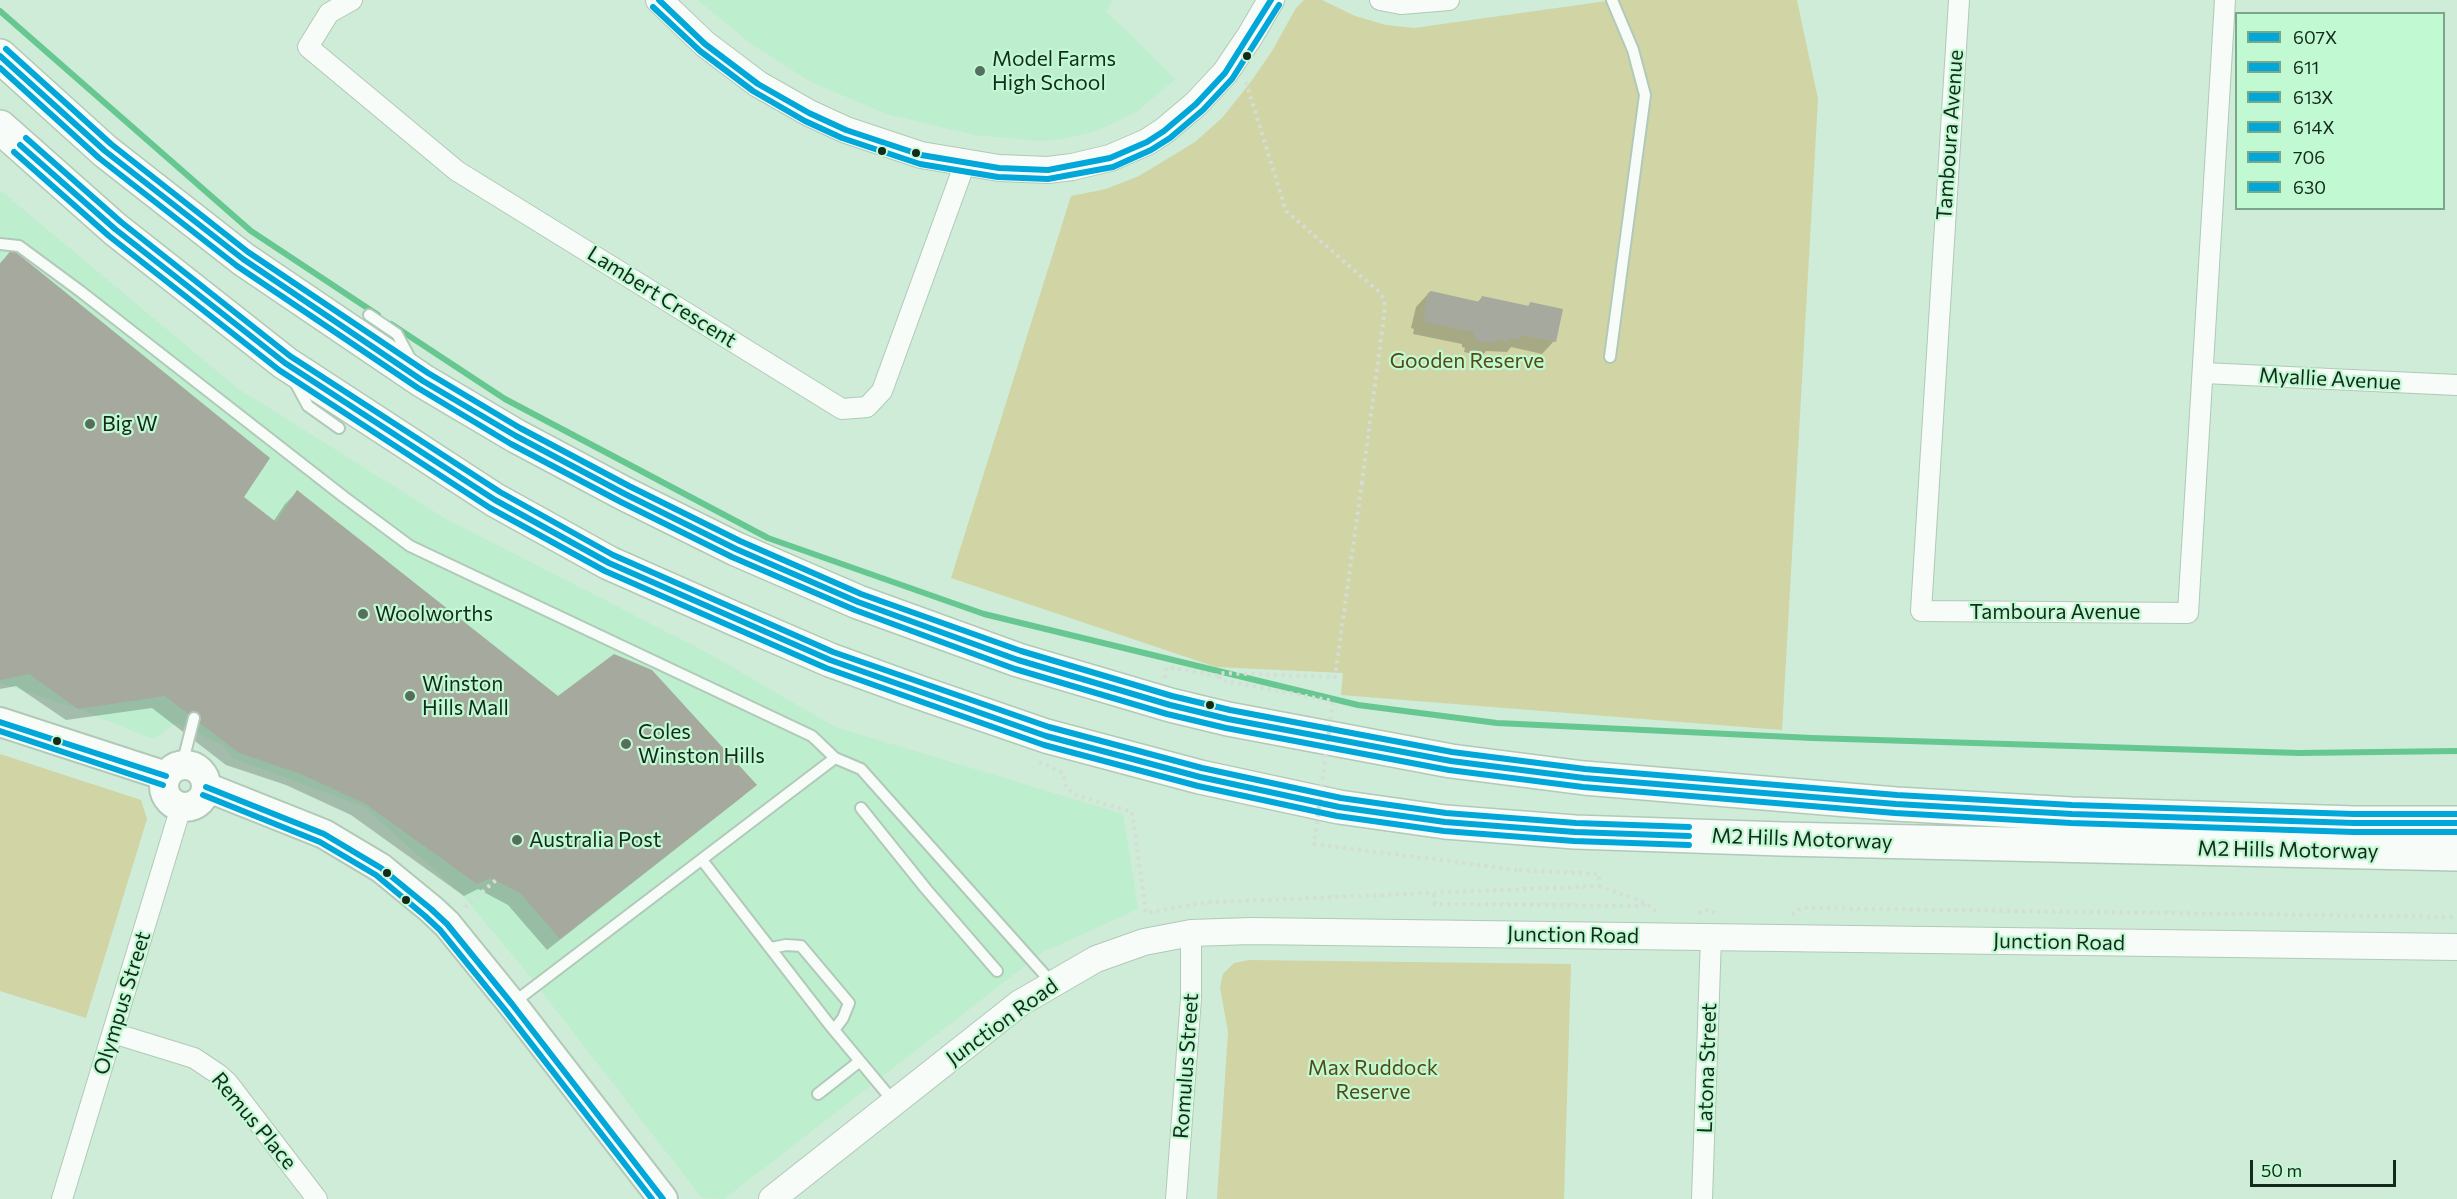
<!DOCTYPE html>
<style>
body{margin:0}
#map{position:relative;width:2457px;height:1199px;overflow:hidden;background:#ceecd7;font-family:Commissioner,sans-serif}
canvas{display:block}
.legend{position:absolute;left:2235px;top:12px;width:210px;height:198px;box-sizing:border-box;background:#c1f9d2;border:2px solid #7ca689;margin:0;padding:8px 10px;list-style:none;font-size:18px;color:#142a1c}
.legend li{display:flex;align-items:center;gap:12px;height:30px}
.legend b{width:30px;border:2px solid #7ca689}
.scale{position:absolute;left:2250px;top:1160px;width:146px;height:27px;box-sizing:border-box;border:3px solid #142a1c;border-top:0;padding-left:8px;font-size:18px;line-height:21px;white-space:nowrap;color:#142a1c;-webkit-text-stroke:4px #c1f9d2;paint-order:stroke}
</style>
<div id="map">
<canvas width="2457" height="1199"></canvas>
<ul class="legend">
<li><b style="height:8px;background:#02a7da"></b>607X</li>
<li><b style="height:8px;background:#02a7da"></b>611</li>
<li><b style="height:8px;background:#02a7da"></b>613X</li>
<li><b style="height:8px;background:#02a7da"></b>614X</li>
<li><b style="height:8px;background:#02a7da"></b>706</li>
<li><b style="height:8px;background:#02a7da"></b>630</li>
</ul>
<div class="scale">50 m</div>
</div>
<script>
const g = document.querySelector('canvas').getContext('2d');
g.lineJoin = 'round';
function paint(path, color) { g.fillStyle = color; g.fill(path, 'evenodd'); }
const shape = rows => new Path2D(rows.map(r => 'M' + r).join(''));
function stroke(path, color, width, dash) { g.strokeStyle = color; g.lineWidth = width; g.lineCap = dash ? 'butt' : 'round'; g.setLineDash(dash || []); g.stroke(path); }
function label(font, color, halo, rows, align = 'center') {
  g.font = font + ' Commissioner,sans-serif'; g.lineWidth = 4.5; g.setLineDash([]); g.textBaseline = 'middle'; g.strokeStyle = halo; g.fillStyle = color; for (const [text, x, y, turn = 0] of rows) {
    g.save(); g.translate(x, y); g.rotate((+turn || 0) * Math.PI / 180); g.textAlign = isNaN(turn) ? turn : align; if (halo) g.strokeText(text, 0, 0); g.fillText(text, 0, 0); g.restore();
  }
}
paint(shape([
 [698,0,1112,0,1107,12,1175,79,1138,111,1096,131,1062,139,1040,141,975,135,887,114,811,82,750,43],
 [0,190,237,388,446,519,704,651,835,727,1123,814,1138,909,1043,952,724,1199,702,1198,528,974,463,896,364,807,232,758,224,746,176,723,153,739,78,709,0,683]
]), '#bdeecd');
paint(shape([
 [1304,0,1322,0,1355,16,1386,25,1414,28,1614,0,1797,0,1818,99,1782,730,1341,695,1343,673,1216,667,951,578,1071,196,1106,189,1139,176,1195,142,1222,118,1250,83,1272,51,1296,8],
 [0,754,141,800,147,819,86,1018,0,991],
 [1249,960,1571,964,1564,1199,1217,1199,1228,1032,1220,987,1223,974,1234,963]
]), '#d1d4a5');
paint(shape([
 [13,251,242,497,273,522,285,504,297,492,558,698,754,785,742,797,547,950,508,905,478,889,464,896,351,815,286,785,226,765,152,708,66,720,16,686,0,689,0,263],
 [1428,294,1477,303,1482,297,1527,307,1531,303,1554,341,1542,354,1511,347,1507,352,1486,351,1482,356,1464,352,1465,348,1462,347,1462,344,1413,334,1414,329,1411,328,1416,307]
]), '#0003');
stroke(shape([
 [0,11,251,231,378,315],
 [391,324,505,399,768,538,984,614,1358,705,1497,723,1812,738,2299,753,2457,751]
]), '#66c790', 6);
paint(shape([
 [12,249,270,458,244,497,276,522,297,490,558,696,614,654,652,670,757,785,560,939,520,893,491,878,477,884,364,803,298,773,239,753,165,696,78,709,29,674,0,680,0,264],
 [1431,291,1480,302,1482,296,1529,306,1530,302,1563,309,1556,342,1522,335,1520,340,1509,338,1508,342,1497,339,1495,344,1475,340,1476,336,1473,335,1474,332,1424,322,1426,317,1423,316,1428,293]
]), '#a6a99d');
const service = shape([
 [0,244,19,246,80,291,344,497,410,546,812,736,835,758],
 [369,315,397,334,411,360],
 [1610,357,1645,95,1633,50,1612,0],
 [295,382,308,406,339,428],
 [182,765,194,718],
 [861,808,926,889,997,971],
 [702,860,829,1024,894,1102],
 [771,948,786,945,801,946,849,1003,843,1018,834,1030],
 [513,1003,835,758,861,769,1052,983],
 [818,1094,860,1061]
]);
const minor = shape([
 [352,0,329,13,308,47,457,171,842,409,867,407,882,391,965,163],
 [1380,0,1401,4,1449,0],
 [1959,0,1921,611,2188,613,2225,0],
 [2204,373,2457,385],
 [113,1033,194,1058,218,1074,228,1083,317,1199],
 [62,1199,181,807],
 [1176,1199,1191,998,1191,933],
 [1702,1199,1711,937]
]);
const tertiary = shape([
 [659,0,705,44,758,84,809,113,846,130,921,155,999,168,1048,170,1072,167,1110,158,1147,142,1164,131,1196,104,1225,73,1250,36,1271,0],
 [772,1199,1020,1003,1096,959,1144,942,1191,933,1251,931,2457,947]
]);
const secondary = shape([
 [0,722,166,776],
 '164 786a21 21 0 1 1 42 0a21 21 0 1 1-42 0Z',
 [206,787,324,834,381,868,431,909,447,924,512,1004,663,1199]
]);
const motorway = shape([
 [0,56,105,151,243,259,423,381,516,436,625,494,736,549,858,602,1018,660,1170,705,1228,719,1451,761,1584,778,1896,804,2072,814,2354,823,2457,823],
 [0,127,115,229,285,363,495,500,609,563,733,618,830,660,918,692,1046,736,1200,777,1339,807,1445,822,1575,832,1782,839,2457,854]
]);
stroke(service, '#b1c9b8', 14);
stroke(minor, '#b1c9b8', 22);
stroke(tertiary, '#b1c9b8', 28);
stroke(secondary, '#b1c9b8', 32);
stroke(motorway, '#b1c9b8', 36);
stroke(shape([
 [1246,82,1286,211,1378,291,1384,299,1385,309,1362,482],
 [1165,678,1167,667,1220,676],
 [1039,762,1063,773,1066,787,1075,795,1132,812,1146,913,1202,903,1239,901,1599,886,1599,874,1518,870],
 [1599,886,1648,904,1659,914],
 [1434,894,1435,904,1641,906,1647,904],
 [465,907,496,880],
 [1698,913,1708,910,1719,915],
 [1792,915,1801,908,2457,917]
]), '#d4ddd6', 4, [3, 4.5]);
stroke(service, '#f8fcf9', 10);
stroke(minor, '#f8fcf9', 20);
stroke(tertiary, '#f8fcf9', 26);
stroke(secondary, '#f8fcf9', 28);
stroke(motorway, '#f8fcf9', 33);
stroke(shape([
 [1362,482,1335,677,1220,673,1220,680,1333,701,1314,844,1518,870]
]), '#d4ddd6', 4, [3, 4.5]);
stroke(shape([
 [0,56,105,151,243,259,423,381,516,436,625,494,736,549,858,602,1018,660,1170,705,1228,719,1451,761,1584,778,1896,804,2072,814,2354,823,2457,823],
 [20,145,115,229,285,363,495,500,609,563,830,660,1046,736,1200,777,1339,807,1445,822,1575,832,1689,836]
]), '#02a7da', 6);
stroke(shape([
 [0,68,99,158,237,266,418,388,511,444,621,502,732,557,855,610,1015,669,1167,714,1226,728,1449,770,1583,787,1895,813,2071,823,2354,832,2457,832],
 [14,152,109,236,279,370,490,508,605,571,826,668,1044,745,1198,786,1337,816,1444,831,1574,841,1689,845]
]), '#02a7da', 6);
stroke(shape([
 [6,49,111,144,248,252,428,373,520,428,629,486,740,541,861,594,1021,651,1172,696,1230,710,1452,752,1585,769,1897,795,2072,805,2354,814,2457,814],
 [26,138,121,222,290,356,500,492,613,555,833,652,1049,727,1202,768,1341,798,1446,813,1576,823,1689,827]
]), '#02a7da', 6);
stroke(shape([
 [659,0,705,44,758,84,809,113,846,130,921,155,999,168,1048,170,1110,158,1147,142,1164,131,1196,104,1225,73,1271,0],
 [0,722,166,776],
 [206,787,324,834,381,868,431,909,447,924,512,1004,663,1199]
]), '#02a7da', 6);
stroke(shape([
 [0,731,163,785],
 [203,795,320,842,376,875,425,916,440,930,505,1010,652,1199]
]), '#02a7da', 6);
stroke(shape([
 [653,7,700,51,753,91,805,121,842,138,920,164,998,177,1048,179,1113,167,1151,150,1170,138,1203,110,1232,79,1279,5]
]), '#02a7da', 6);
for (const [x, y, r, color] of [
 [1247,56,5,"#142a1c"],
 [980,71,6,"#556e5d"],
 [882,151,5,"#142a1c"],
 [916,153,5,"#142a1c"],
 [90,424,6,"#556e5d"],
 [363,614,6,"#556e5d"],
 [410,696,6,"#556e5d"],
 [1210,705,5,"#142a1c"],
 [57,741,5,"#142a1c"],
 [626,744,6,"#556e5d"],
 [517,840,6,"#556e5d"],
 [387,873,5,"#142a1c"],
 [406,900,5,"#142a1c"]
]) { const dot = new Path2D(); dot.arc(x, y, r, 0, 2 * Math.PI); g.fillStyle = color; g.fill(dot); stroke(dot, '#c1f9d2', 2); }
label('21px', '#142a1c', '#c1f9d2', [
 ["Model Farms",992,59],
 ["High School",992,83],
 ["Big W",102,424],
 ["Woolworths",375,614],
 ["Winston",422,684],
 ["Hills Mall",422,708],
 ["Coles",638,732],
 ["Winston Hills",638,756],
 ["Australia Post",529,840]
], 'left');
label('21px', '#142a1c', '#c1f9d2', [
 ["Tamboura Avenue",1950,135,-86],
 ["Lambert Crescent",662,297,32],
 ["Myallie Avenue",2330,379,3],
 ["Tamboura Avenue",2055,612],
 ["M2 Hills Motorway",1802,839,2],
 ["M2 Hills Motorway",2288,850,1],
 ["Junction Road",1573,935,1],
 ["Junction Road",2059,942,1],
 ["Olympus Street",122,1003,-73],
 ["Junction Road",1002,1022,-36],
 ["Romulus Street",1186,1066,-86],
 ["Latona Street",1707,1068,-88],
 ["Remus Place",254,1121,50]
]);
label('21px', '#564914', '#c1f9d2', [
 ["Gooden Reserve",1467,361],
 ["Max Ruddock",1373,1068],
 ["Reserve",1373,1092]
]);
</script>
